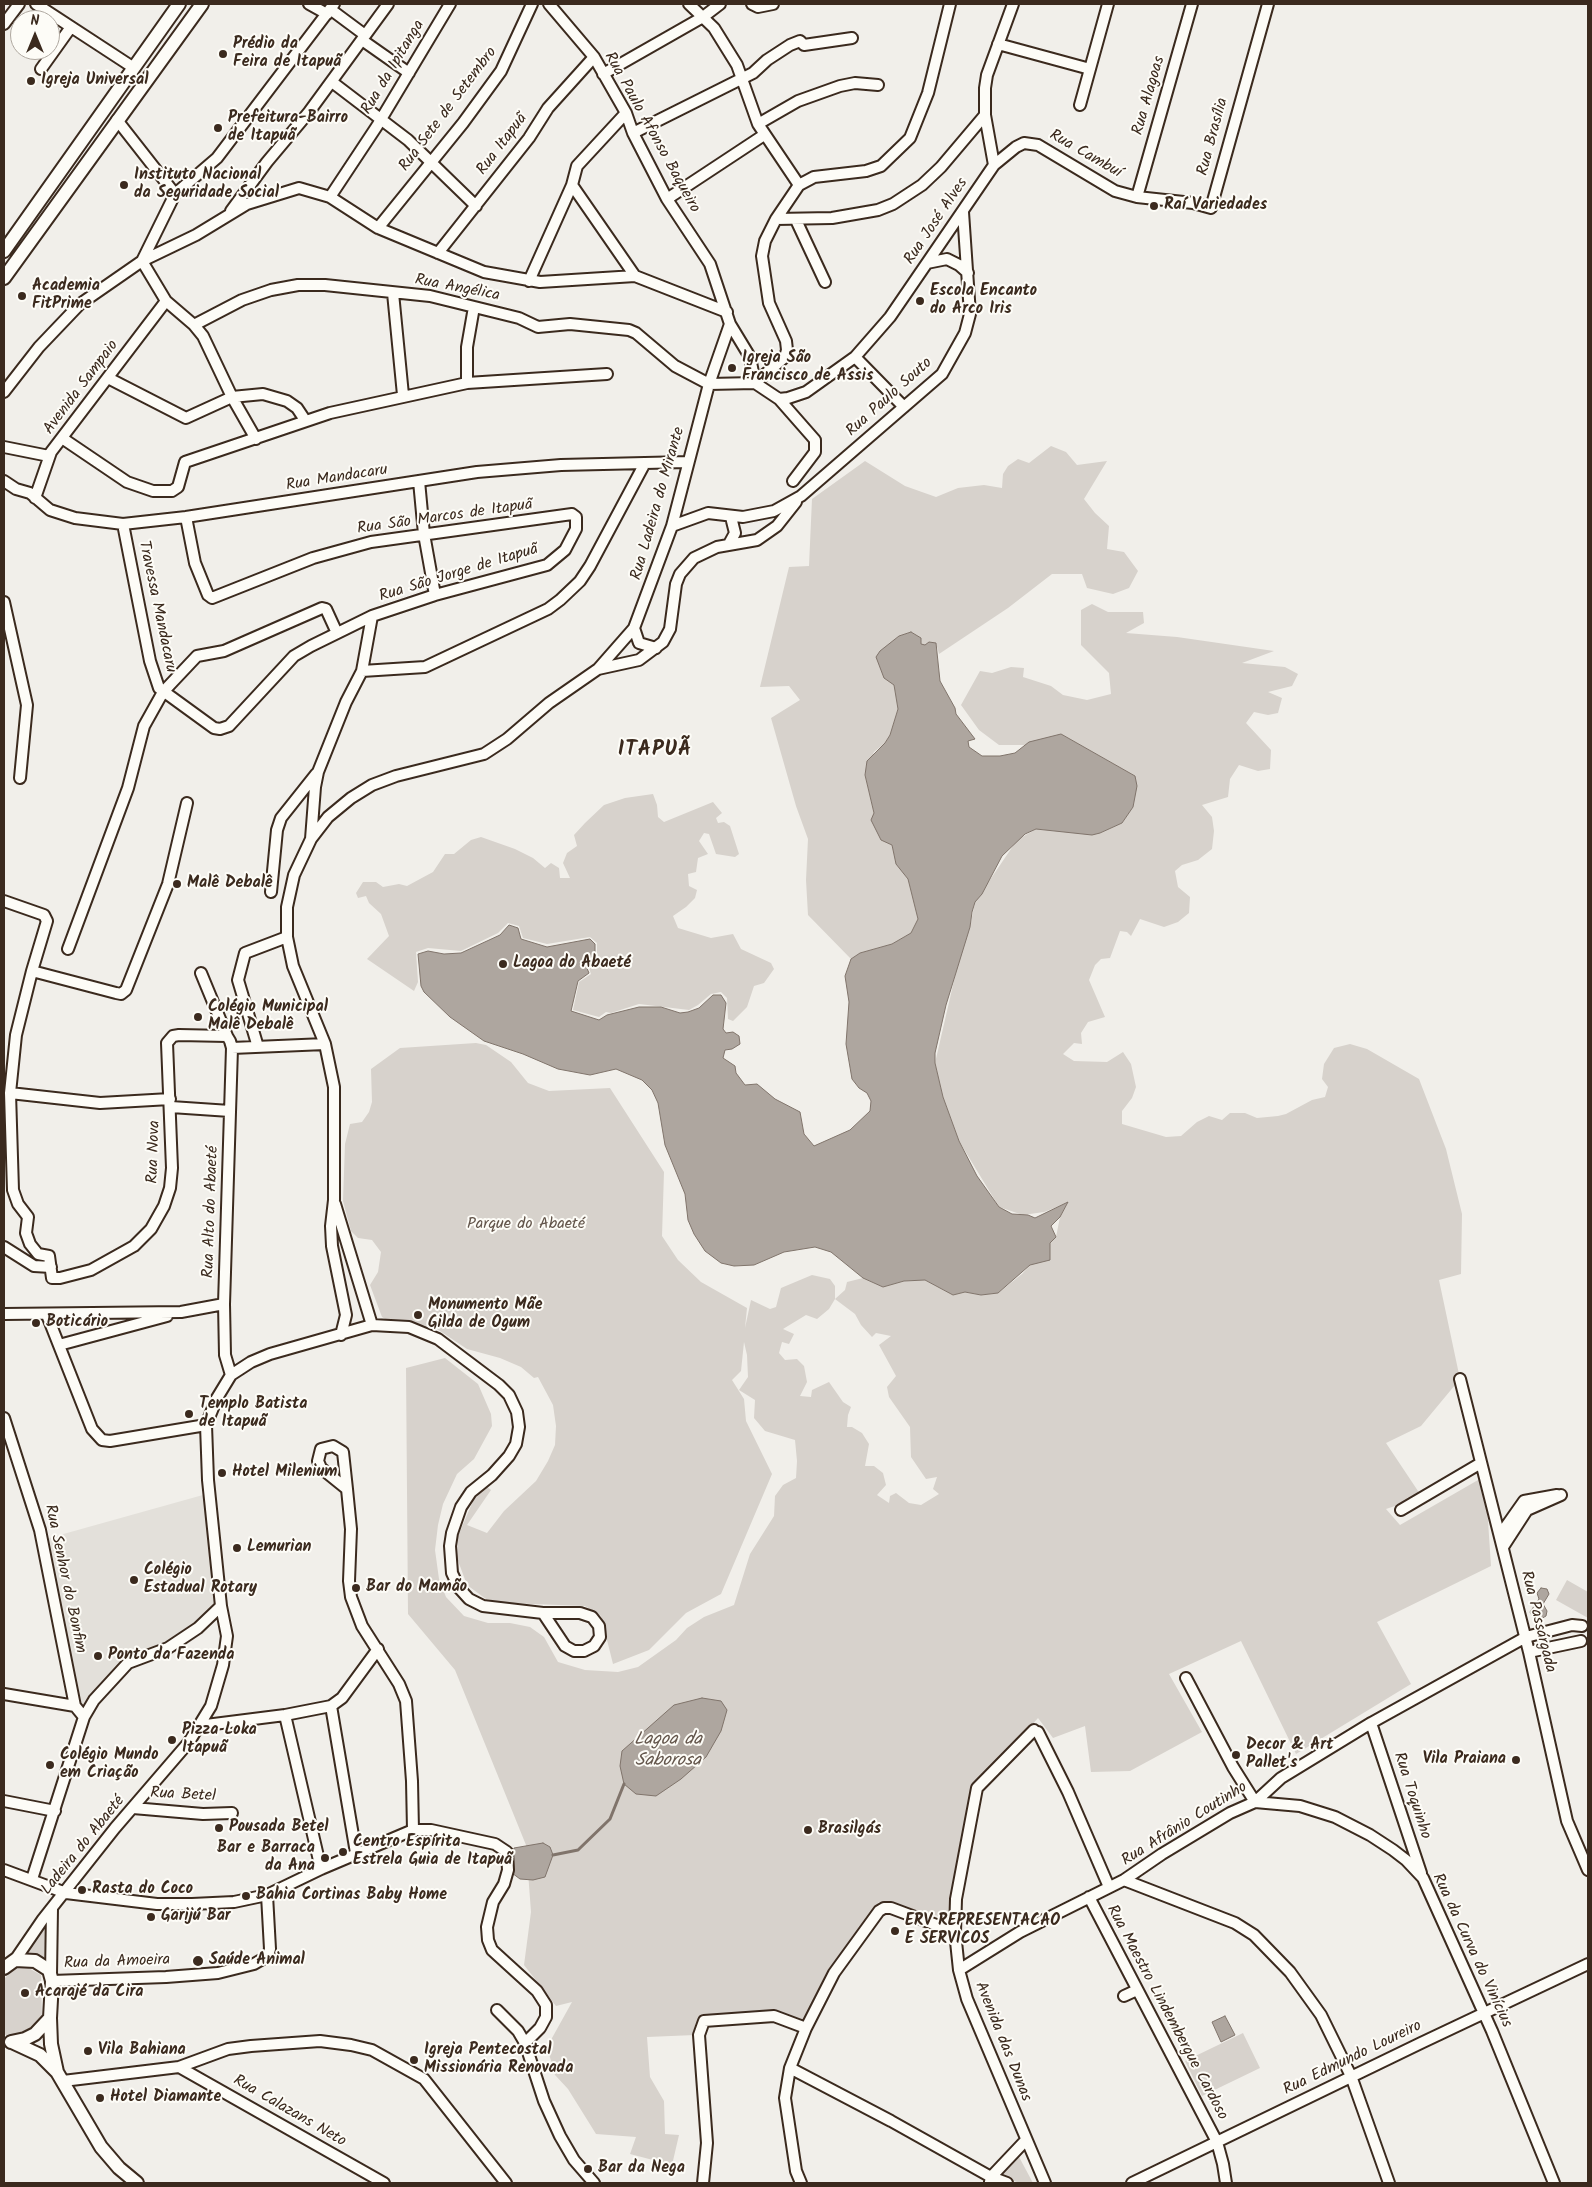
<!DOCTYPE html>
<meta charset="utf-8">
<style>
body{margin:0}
#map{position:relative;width:1592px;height:2187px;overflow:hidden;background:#f1efea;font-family:Kalam,sans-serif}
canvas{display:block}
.frame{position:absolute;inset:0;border:5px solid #3b2a1e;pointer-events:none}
.north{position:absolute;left:10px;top:10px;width:50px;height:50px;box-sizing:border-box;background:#fdfcf7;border:1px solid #afa8a0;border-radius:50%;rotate:0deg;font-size:14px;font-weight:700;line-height:20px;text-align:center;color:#3b2a1e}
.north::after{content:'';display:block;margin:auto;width:18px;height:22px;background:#3b2a1e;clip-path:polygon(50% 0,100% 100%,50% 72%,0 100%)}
</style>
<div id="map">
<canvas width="1592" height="2187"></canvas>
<div class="frame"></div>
<div class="north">N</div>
</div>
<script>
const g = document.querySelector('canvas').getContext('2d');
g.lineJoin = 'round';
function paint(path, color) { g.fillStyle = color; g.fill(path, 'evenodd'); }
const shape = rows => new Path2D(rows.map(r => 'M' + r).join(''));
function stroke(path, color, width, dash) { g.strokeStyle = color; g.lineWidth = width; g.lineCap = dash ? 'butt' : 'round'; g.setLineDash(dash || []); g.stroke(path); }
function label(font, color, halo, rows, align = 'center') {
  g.font = font + ' Kalam,sans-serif'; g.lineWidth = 4; g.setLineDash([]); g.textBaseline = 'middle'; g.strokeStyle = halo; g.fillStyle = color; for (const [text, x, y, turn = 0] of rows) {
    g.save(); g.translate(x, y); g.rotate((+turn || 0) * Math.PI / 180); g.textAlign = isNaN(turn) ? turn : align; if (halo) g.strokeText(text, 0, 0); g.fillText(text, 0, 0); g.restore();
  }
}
paint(shape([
 [210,1493,221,1606,198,1628,133,1660,87,1703,75,1706,42,1540]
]), '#e3e0da');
paint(shape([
 [1051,446,1066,452,1077,465,1107,461,1084,499,1095,513,1109,526,1107,549,1124,552,1138,571,1129,588,1113,594,1087,588,1082,574,1052,574,1008,608,939,654,936,643,925,646,920,644,921,638,911,632,899,636,891,643,888,679,894,685,898,709,890,735,885,743,874,752,865,775,874,813,892,845,896,863,908,879,918,919,911,933,892,944,860,953,851,959,808,915,806,880,808,839,796,806,771,718,800,700,789,686,760,687,789,567,809,566,812,499,865,461,905,486,936,497,958,488,984,485,1002,488,1003,474,1008,466,1018,459,1029,463],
 [1092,604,1108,612,1143,612,1144,623,1126,633,1177,637,1274,651,1242,663,1285,667,1298,674,1292,686,1268,692,1282,698,1278,713,1268,715,1254,712,1246,723,1271,750,1270,769,1258,771,1239,765,1230,779,1228,797,1202,805,1212,817,1214,831,1212,849,1198,860,1182,865,1175,871,1178,887,1190,897,1189,913,1178,922,1164,927,1140,919,1131,936,1127,932,1120,931,1110,958,1101,959,1095,965,1089,980,1105,1017,1088,1022,1081,1033,1082,1044,1074,1043,1063,1054,1074,1061,1107,1062,1123,1052,1131,1064,1136,1087,1132,1098,1122,1111,1122,1124,1166,1137,1181,1136,1197,1122,1209,1116,1222,1120,1230,1113,1245,1113,1257,1118,1278,1116,1286,1114,1312,1100,1325,1097,1328,1087,1322,1079,1324,1064,1334,1048,1350,1044,1367,1049,1419,1079,1446,1149,1462,1214,1461,1274,1439,1280,1460,1379,1421,1426,1386,1443,1422,1497,1386,1509,1400,1525,1485,1476,1491,1566,1377,1622,1411,1684,1296,1754,1241,1641,1169,1674,1202,1732,1130,1771,1091,1772,1085,1726,1053,1738,1038,1718,977,1788,956,1920,879,1902,804,2021,774,2016,704,2021,695,2035,647,2037,650,2077,664,2101,665,2134,679,2135,672,2165,630,2154,636,2137,596,2134,568,2089,555,2075,547,2047,572,2002,556,2006,524,1965,531,1912,526,1845,455,1670,408,1614,406,1368,445,1358,478,1384,491,1414,492,1426,474,1459,457,1474,443,1504,438,1525,435,1550,439,1579,446,1597,464,1616,488,1623,510,1623,530,1627,544,1637,558,1662,585,1670,618,1672,638,1667,676,1640,687,1628,704,1617,734,1605,750,1554,774,1516,775,1496,783,1485,796,1478,797,1461,795,1440,765,1431,754,1418,755,1400,739,1390,748,1377,747,1355,744,1342,741,1371,732,1380,744,1399,746,1421,772,1474,721,1594,686,1613,649,1650,613,1664,601,1616,585,1606,506,1603,486,1599,467,1585,457,1558,458,1536,473,1501,486,1486,491,1490,467,1525,487,1533,504,1511,536,1481,548,1461,555,1445,556,1426,553,1405,538,1377,534,1378,521,1367,500,1358,467,1349,434,1327,387,1320,382,1317,370,1285,378,1272,381,1252,372,1240,358,1238,351,1231,343,1201,345,1144,350,1124,362,1122,369,1112,372,1102,371,1069,400,1048,476,1043,486,1045,511,1062,528,1083,549,1091,610,1088,664,1172,662,1236,678,1260,701,1282,747,1308,745,1328,751,1300,770,1309,776,1307,781,1288,812,1275,830,1279,835,1286,835,1299,845,1290,847,1282,863,1278,883,1287,904,1281,925,1280,953,1295,965,1292,981,1295,998,1293,1022,1274,1056,1237,1060,1217,1068,1203,1044,1212,1023,1215,999,1207,959,1141,943,1097,935,1063,959,959,970,927,975,902,1017,840,1036,829,1100,833,1122,823,1133,807,1135,776,1061,734,1027,745,999,745,979,730,961,705,980,671,992,673,1011,667,1024,668,1023,677,1051,686,1063,695,1087,700,1111,694,1109,673,1081,645,1081,610],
 [835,1299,855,1314,861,1325,872,1337,876,1333,891,1336,879,1345,896,1376,887,1387,889,1397,910,1427,911,1457,926,1479,937,1477,933,1489,939,1494,921,1505,909,1503,896,1493,890,1496,889,1503,877,1495,886,1485,883,1473,874,1466,865,1466,869,1444,862,1433,852,1427,847,1427,848,1415,851,1407,843,1402,829,1382,812,1390,811,1397,800,1396,807,1382,804,1366,797,1359,785,1360,779,1353,782,1342,789,1344,794,1334,783,1329,806,1315,817,1319,829,1309],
 [653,794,657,805,658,817,664,822,713,802,722,813,716,818,718,823,724,822,730,826,739,854,735,857,716,854,709,834,704,833,699,841,708,854,698,858,696,872,688,874,689,886,697,890,695,898,686,907,673,916,678,928,711,938,733,934,741,949,771,963,774,969,764,983,754,986,747,1007,733,1021,728,1019,727,998,721,992,711,994,698,1005,689,1010,639,1004,611,1013,606,1012,599,1017,573,1010,579,982,591,974,588,965,590,959,597,956,597,943,590,937,547,944,523,938,519,926,508,923,498,933,461,951,428,948,416,952,418,982,414,991,367,959,389,936,381,914,369,903,366,896,358,898,356,893,363,882,376,882,383,887,399,884,407,886,433,872,445,854,454,854,471,840,481,837,515,849,533,858,545,868,551,863,559,868,560,878,570,878,563,863,567,853,577,846,574,835,585,823,604,805,625,798],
 [1567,1580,1588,1592,1588,1618,1556,1600],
 [44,1924,46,1925,44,1962,21,1955],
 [25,1966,41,1975,42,2018,35,2030,22,2036,6,2035,4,2034,4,1979,15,1968],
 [1243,2033,1260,2068,1202,2096,1185,2061],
 [1018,2155,1033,2183,1020,2183,999,2176,999,2173,1013,2162,1015,2156]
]), '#d7d2cc');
const water = shape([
 [911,632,921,638,921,644,925,645,929,642,936,643,940,681,955,708,956,714,975,739,968,741,969,747,982,756,1000,756,1015,753,1029,742,1061,734,1135,776,1137,786,1133,807,1122,823,1100,833,1092,835,1036,829,1025,834,1002,856,982,894,975,902,972,912,970,927,946,1005,935,1053,935,1063,943,1097,959,1141,977,1176,999,1207,1012,1214,1028,1215,1035,1218,1068,1202,1060,1217,1051,1226,1056,1237,1050,1243,1050,1260,1030,1265,998,1293,981,1295,965,1292,953,1295,925,1280,904,1281,883,1287,863,1278,831,1252,815,1247,784,1252,754,1265,734,1266,721,1263,705,1251,694,1234,688,1220,685,1194,665,1145,658,1103,652,1090,642,1080,616,1069,590,1075,558,1069,523,1054,484,1041,450,1017,424,992,421,986,418,954,428,951,444,954,461,953,500,935,509,925,518,928,521,939,547,947,590,939,595,944,595,956,588,958,586,966,589,973,578,981,571,1011,599,1020,607,1015,639,1007,661,1007,680,1013,688,1012,699,1008,713,995,721,995,726,1003,723,1029,726,1033,733,1032,739,1036,740,1044,732,1049,725,1050,723,1058,735,1066,736,1073,745,1085,757,1084,775,1099,800,1112,804,1134,814,1146,850,1130,870,1111,871,1101,867,1093,859,1088,852,1079,846,1044,849,1002,845,976,851,959,860,953,892,944,911,933,918,919,908,879,896,864,892,845,881,840,871,820,874,813,865,775,867,761,885,743,890,735,898,709,894,685,884,678,876,657,880,651,899,636,911,632],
 [1541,1588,1547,1589,1549,1594,1543,1604,1547,1611,1546,1616,1539,1620,1534,1619,1530,1612,1539,1599,1537,1593,1541,1588],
 [702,1698,721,1701,727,1710,721,1731,706,1757,681,1779,656,1796,636,1794,624,1784,620,1766,622,1751,674,1705,702,1698],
 [543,1843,550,1847,553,1855,545,1877,533,1880,520,1879,512,1873,514,1848,543,1843],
 [1225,2016,1235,2035,1221,2042,1212,2022,1225,2016]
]);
paint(water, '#aea69f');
stroke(water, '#80746b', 1);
stroke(shape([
 [553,1855,578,1850,610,1819,624,1784]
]), '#80746b', 3);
const minor = shape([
 [36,4,134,68],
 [309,4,327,14],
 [689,4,714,28,737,65,758,124,799,185],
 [752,4,758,7,773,4],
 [330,9,365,35],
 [4,24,19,4],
 [362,40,409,73],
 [998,44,1090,69],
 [41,69,71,27],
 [603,74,703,17,720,4],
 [332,82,408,140,476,206],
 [1080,105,1108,4],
 [117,120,175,194],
 [758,124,798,101,840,86,855,83,878,85],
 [633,133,753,73,767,60,790,45,800,41,804,45,852,38],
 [994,165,985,115,985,88,987,75,1013,4],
 [572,185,635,276],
 [330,197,377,126,450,4],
 [1137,197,1192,4],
 [667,199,764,135],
 [231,211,267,162,309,112,388,4],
 [776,219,832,218,878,210,893,204,922,185,941,167,985,115],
 [796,220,825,282],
 [378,228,463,123,501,71,532,4],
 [438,253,529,138,548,108,594,57],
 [142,261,175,194,217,158,334,4],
 [142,261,166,301,194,325,203,336,232,397,256,439],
 [927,263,947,259,959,265,968,273],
 [529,281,572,185,577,166,626,113],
 [393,293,403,395],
 [730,324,750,357,755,383,779,399,815,440,815,452,793,481],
 [194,325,242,300,271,290,298,285,325,285,430,296,519,318,538,327,570,324,629,330,636,333,675,366,709,384,755,383],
 [855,357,904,407],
 [108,378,186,418,232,397,263,394,287,401,297,408,305,420],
 [467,383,467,347,474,307],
 [755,383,785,357,787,350,786,341,769,303,762,256,765,241,776,219,799,185,814,177,866,171,881,166,910,138,928,93,950,4],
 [4,392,39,347,80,304,142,261,196,235,247,204,299,188,330,197,378,228,484,272,540,282,635,276,727,312],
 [779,399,788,398,806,392,855,357,890,317,994,165,1016,147,1024,143,1038,145,1115,191,1137,197,1193,203,1211,208,1268,4],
 [62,438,127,482,153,491,172,491,178,487,185,462,330,413,467,383,607,374],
 [4,447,49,456],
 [4,481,16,489,30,493,50,510,75,518,123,524,186,517,477,472,561,465,687,462],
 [419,481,424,534,435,595],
 [35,498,51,452,166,301],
 [123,524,150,661,159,688,214,728,220,729,229,726,294,656,311,646,372,616,435,595,547,565,565,550,576,529,576,517,572,514,371,542,313,558,212,598,208,595,195,563,186,517],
 [672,526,708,513,743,517,774,511,801,496,942,374,965,333,970,314,963,212],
 [729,544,735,533,731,517],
 [4,602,27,705,20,778],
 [634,628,639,643,656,648],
 [598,669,639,660,663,642,670,629,676,584,680,574,694,558,717,547,757,540,777,526,796,502],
 [362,671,425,667,548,609,560,600,580,581,590,566,645,463],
 [311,839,315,787,318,772,346,702,362,671,372,616],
 [271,892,277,830,281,818,316,774],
 [4,901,44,915,47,921,32,971,16,1035,10,1093,13,1190,18,1204,28,1217,26,1233,30,1244,38,1254,49,1256,52,1278,60,1278,91,1270,134,1246,151,1229,164,1206,170,1188,172,1168,167,1043,173,1036,179,1035,227,1036,230,1041,232,1048,224,1304,225,1355,231,1375],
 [68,949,128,788,144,726,163,692,197,656,224,651,322,608,326,609,337,633],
 [32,971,116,993,121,994,126,990,168,884,187,803],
 [201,973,227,1036],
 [258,1047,238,980,245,953,287,937],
 [232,1048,325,1044],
 [10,1093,100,1103,170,1099],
 [171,1107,230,1111],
 [335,1204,372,1325],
 [4,1247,34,1266,51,1267],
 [4,1314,181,1312,224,1304],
 [47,1315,92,1429,102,1440,110,1441,206,1425],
 [341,1335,346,1315,332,1246,331,1226,334,1200,334,1087,325,1044,293,966,287,937,287,907,294,875,311,839,328,817,351,798,372,785,396,776,484,754,507,739,549,703,598,669,634,628,672,526,709,384,730,324,710,264,667,199,633,133,626,113,594,57,549,4],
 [59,1345,167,1316],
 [1460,1379,1529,1652,1567,1821,1588,1870],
 [4,1418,40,1530,75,1706,84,1717],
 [347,1489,321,1468,318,1461,321,1449,333,1446,343,1452,347,1489,351,1529,349,1581,351,1597,362,1626,399,1684,406,1701,412,1781,413,1830],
 [1401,1510,1481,1463],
 [1500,1535,1524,1501,1557,1495],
 [1503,1547,1527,1510,1561,1495],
 [1529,1652,1581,1641],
 [1186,1678,1233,1767,1255,1802],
 [4,1694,75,1706],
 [331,1706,356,1853],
 [285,1715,321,1869],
 [1371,1723,1421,1873],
 [198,1726,285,1715,331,1706,342,1698,378,1649],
 [1034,1730,977,1788,956,1899,955,1932,959,1970,967,1999,1045,2183],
 [1038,1732,1068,1792,1109,1887],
 [4,1801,55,1811],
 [1255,1802,1300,1806,1335,1817,1370,1835,1393,1850,1406,1860,1423,1878,1492,2031,1554,2183],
 [133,1808,203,1814,232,1813],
 [4,1870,66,1893,157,1904,192,1904,234,1902,267,1895,321,1869,413,1830,431,1830,495,1844,507,1852,508,1870,504,1884,493,1902,487,1927,488,1940,492,1950,537,1991,546,2005,546,2017,540,2028,525,2043],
 [32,1879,84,1717,94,1700,128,1663,168,1648,198,1628,221,1606],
 [1124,1880,1235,1923,1254,1935,1290,1972,1321,2015,1351,2076,1389,2183],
 [1089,1897,1217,2142,1223,2164,1226,2183],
 [15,1960,43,1919,115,1828,189,1742,211,1706,223,1665,227,1636,221,1606,208,1480,206,1425,217,1398,231,1375,251,1362,270,1354,372,1325,409,1327,438,1339,499,1385,509,1395,517,1412,519,1427,516,1444,509,1456,492,1475,471,1492,461,1507,452,1533,450,1546,452,1573,459,1588,469,1599,483,1606,543,1613,580,1613,592,1617,599,1626,600,1637,594,1646,584,1651,574,1651,565,1646,543,1613],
 [959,1970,1020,1932,1124,1880,1162,1854,1230,1813,1255,1802,1281,1778,1371,1723,1526,1637,1572,1625,1582,1626],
 [51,1975,52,1909],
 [52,1981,166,1977,218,1973,254,1964,268,1956,270,1949,267,1895],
 [1124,1996,1137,1990],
 [497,2010,518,2031,525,2043,544,2101,560,2136,574,2160,594,2183],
 [179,2067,384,2183],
 [790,2068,891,2121,991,2177,1007,2183],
 [63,2081,179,2067,228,2049,251,2046,320,2041,351,2045,372,2050,424,2079,506,2183],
 [990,2182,991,2177,1026,2140],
 [703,2183,707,2143,699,2035,704,2021,774,2016,806,2028],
 [801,2183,796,2171,785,2098,790,2068,806,2028,834,1973,879,1911,884,1908,891,1908,955,1932],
 [1132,2183,1421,2043,1588,1964]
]);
const major = shape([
 [4,251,179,4],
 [4,278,202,4],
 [4,1968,15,1960,35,1961,49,1970,52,1981,50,2018,35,2034,25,2039,11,2042],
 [50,2018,51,2044,57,2072],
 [12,2042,40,2055,57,2072,101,2147,119,2168,137,2183]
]);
stroke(minor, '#3b2a1e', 14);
stroke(major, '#3b2a1e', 16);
stroke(minor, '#fdfcf7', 10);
stroke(major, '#fdfcf7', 12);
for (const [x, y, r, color] of [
 [223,54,5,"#3b2a1e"],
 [31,81,5,"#3b2a1e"],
 [218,128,5,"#3b2a1e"],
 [124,185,5,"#3b2a1e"],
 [1154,206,5,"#3b2a1e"],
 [22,296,5,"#3b2a1e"],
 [920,301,5,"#3b2a1e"],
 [732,368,5,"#3b2a1e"],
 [177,884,5,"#3b2a1e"],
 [503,964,5,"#3b2a1e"],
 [198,1017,5,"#3b2a1e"],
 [418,1315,5,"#3b2a1e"],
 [36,1323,5,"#3b2a1e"],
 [189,1414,5,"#3b2a1e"],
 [222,1473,5,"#3b2a1e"],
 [237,1548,5,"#3b2a1e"],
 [134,1580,5,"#3b2a1e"],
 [356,1588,5,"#3b2a1e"],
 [98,1656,5,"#3b2a1e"],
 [172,1740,5,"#3b2a1e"],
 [1236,1755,5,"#3b2a1e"],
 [1516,1760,5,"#3b2a1e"],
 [50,1765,5,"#3b2a1e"],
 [219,1828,5,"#3b2a1e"],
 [808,1830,5,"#3b2a1e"],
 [343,1852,5,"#3b2a1e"],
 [325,1858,5,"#3b2a1e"],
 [82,1890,5,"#3b2a1e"],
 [246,1896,5,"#3b2a1e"],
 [151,1917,5,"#3b2a1e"],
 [895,1931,5,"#3b2a1e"],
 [198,1961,6,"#3b2a1e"],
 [25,1993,5,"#3b2a1e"],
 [88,2051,5,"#3b2a1e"],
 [414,2060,5,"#3b2a1e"],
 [100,2098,5,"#3b2a1e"],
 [588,2169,5,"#3b2a1e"]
]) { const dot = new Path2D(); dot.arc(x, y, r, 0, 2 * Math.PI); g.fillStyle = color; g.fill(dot); stroke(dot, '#fdfcf7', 2); }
label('bold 16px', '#3b2a1e', '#fdfcf7', [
 ["Prédio da",233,45],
 ["Feira de Itapuã",233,63],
 ["Igreja Universal",41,81],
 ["Prefeitura-Bairro",228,119],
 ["de Itapuã",228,137],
 ["Instituto Nacional",134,176],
 ["da Seguridade Social",134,194],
 ["Raí Variedades",1164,206],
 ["Academia",32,287],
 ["FitPrime",32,305],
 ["Escola Encanto",930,292],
 ["do Arco Iris",930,310],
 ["Igreja São",742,359],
 ["Francisco de Assis",742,377],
 ["Malê Debalê",187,884],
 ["Lagoa do Abaeté",513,964],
 ["Colégio Municipal",208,1008],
 ["Malê Debalê",208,1026],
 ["Monumento Mãe",428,1306],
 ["Gilda de Ogum",428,1324],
 ["Boticário",46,1323],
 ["Templo Batista",199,1405],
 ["de Itapuã",199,1423],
 ["Hotel Milenium",232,1473],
 ["Lemurian",247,1548],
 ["Colégio",144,1571],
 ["Estadual Rotary",144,1589],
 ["Bar do Mamão",366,1588],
 ["Ponto da Fazenda",108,1656],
 ["Pizza Loka",182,1731],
 ["Itapuã",182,1749],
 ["Decor & Art",1246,1746],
 ["Pallet's",1246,1764],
 ["Colégio Mundo",60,1756],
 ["em Criação",60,1774],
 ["Vila Praiana",1506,1760,"right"],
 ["Pousada Betel",229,1828],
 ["Brasilgás",818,1830],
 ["Centro Espírita",353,1843],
 ["Estrela Guia de Itapuã",353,1861],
 ["Bar e Barraca",315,1849,"right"],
 ["da Ana",315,1867,"right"],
 ["Rasta do Coco",92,1890],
 ["Bahia Cortinas Baby Home",256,1896],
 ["Garijú Bar",161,1917],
 ["ERV REPRESENTACAO",905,1922],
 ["E SERVICOS",905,1940],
 ["Saúde Animal",209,1961],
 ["Acarajé da Cira",35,1993],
 ["Vila Bahiana",98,2051],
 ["Igreja Pentecostal",424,2051],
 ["Missionária Renovada",424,2069],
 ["Hotel Diamante",110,2098],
 ["Bar da Nega",598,2169]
], 'left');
label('16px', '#3b2a1e', '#fdfcf7', [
 ["Rua da Ipitanga",394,68,-59],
 ["Rua Alagoas",1150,96,-74],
 ["Rua Sete de Setembro",449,110,-53],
 ["Rua Paulo Afonso Baqueiro",651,133,61],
 ["Rua Brasília",1214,137,-75],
 ["Rua Itapuã",503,145,-53],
 ["Rua Cambuí",1085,155,30],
 ["Rua José Alves",937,222,-56],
 ["Rua Angélica",457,289,11],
 ["Avenida Sampaio",82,388,-53],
 ["Rua Paulo Souto",890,398,-42],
 ["Rua Mandacaru",337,479,-9],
 ["Rua Ladeira do Mirante",659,504,-74],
 ["Rua São Marcos de Itapuã",445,518,-8],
 ["Rua São Jorge de Itapuã",459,574,-17],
 ["Travessa Mandacaru",156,607,78],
 ["Rua Nova",155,1152,-88],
 ["Rua Alto do Abaeté",212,1212,-88],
 ["Rua Senhor do Bonfim",64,1579,78],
 ["Rua Passárgada",1537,1622,76],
 ["Rua Betel",183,1796,3],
 ["Rua Toquinho",1411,1796,72],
 ["Rua Afrânio Coutinho",1185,1825,-32],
 ["Ladeira do Abaeté",84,1846,-51],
 ["Rua da Curva do Vinícius",1471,1951,65],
 ["Rua da Amoeira",117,1963,-2],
 ["Rua Maestro Lindembergue Cardoso",1166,2013,62],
 ["Avenida das Dunas",1002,2042,68],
 ["Rua Edmundo Loureiro",1353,2059,-26],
 ["Rua Calazans Neto",289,2112,30]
]);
label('16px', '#62544a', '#fdfcf7', [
 ["Parque do Abaeté",526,1225]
]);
label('italic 18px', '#63554b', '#fdfcf7', [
 ["Lagoa da",668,1741],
 ["Saborosa",668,1762]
]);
g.letterSpacing = '1px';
label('bold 21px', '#3b2a1e', '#fdfcf7', [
 ["ITAPUÃ",655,751]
]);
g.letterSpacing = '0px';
</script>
